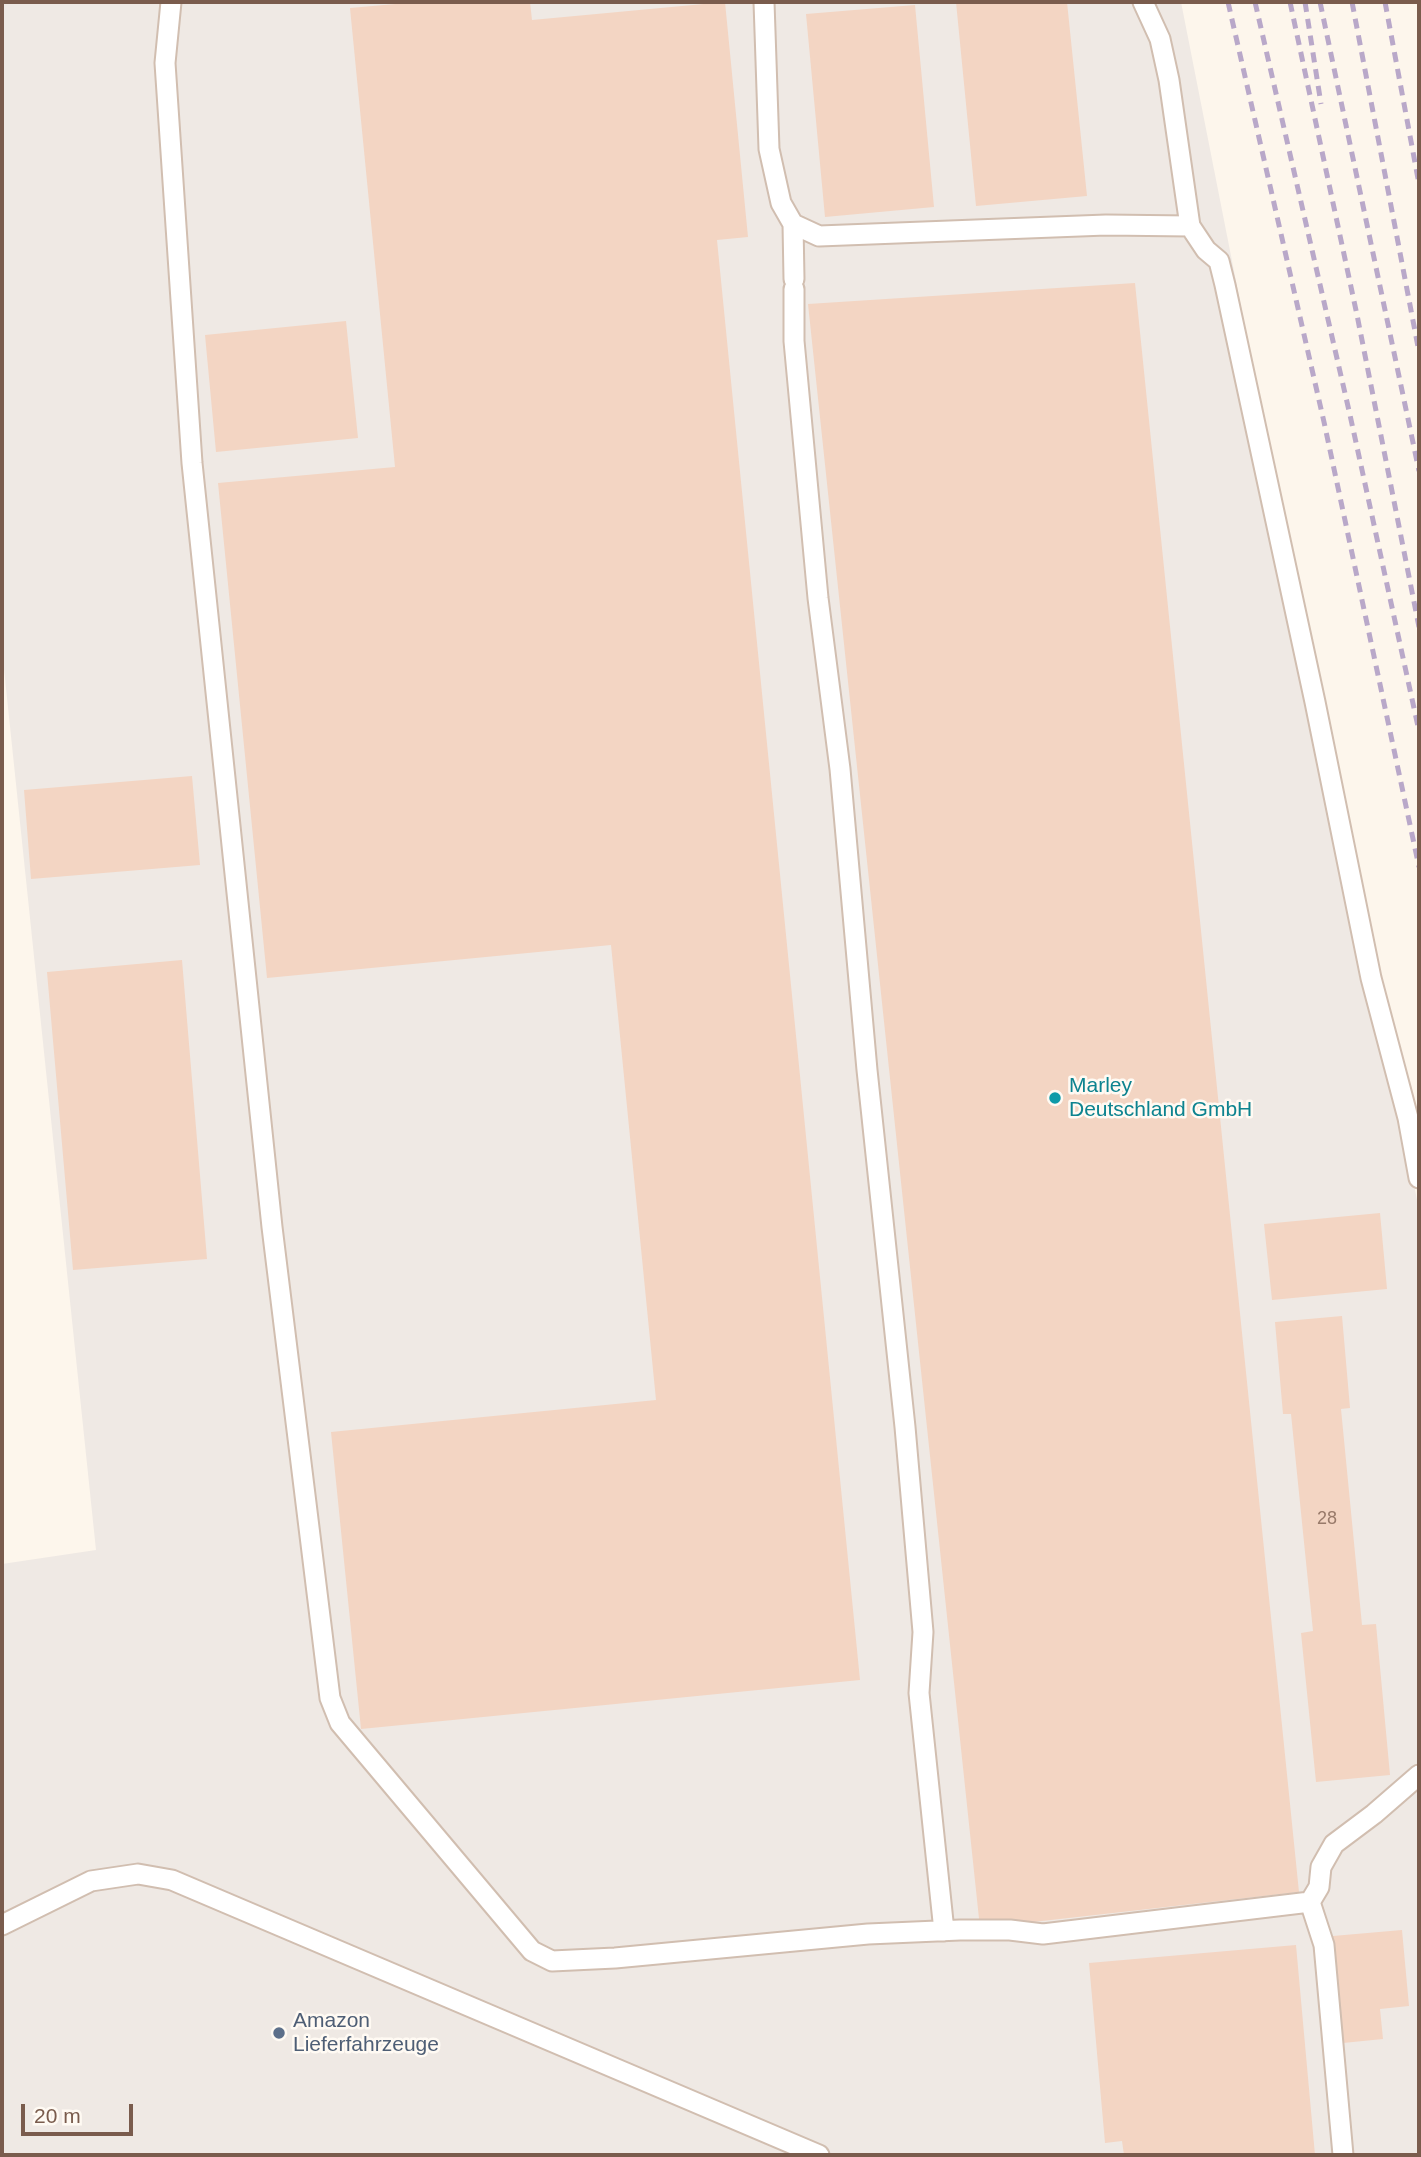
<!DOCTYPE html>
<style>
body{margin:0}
#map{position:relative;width:1421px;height:2157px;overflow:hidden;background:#fdf6ec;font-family:Helvetica,sans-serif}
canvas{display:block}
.frame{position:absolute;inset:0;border:4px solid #7a5c4d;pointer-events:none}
.scale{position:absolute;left:21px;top:2104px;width:112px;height:32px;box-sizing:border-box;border:4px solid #7a5c4d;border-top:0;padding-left:9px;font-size:21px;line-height:24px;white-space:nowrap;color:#7a5c4d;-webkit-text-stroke:5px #fffaf3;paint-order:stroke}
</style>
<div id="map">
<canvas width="1421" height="2157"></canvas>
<div class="frame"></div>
<div class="scale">20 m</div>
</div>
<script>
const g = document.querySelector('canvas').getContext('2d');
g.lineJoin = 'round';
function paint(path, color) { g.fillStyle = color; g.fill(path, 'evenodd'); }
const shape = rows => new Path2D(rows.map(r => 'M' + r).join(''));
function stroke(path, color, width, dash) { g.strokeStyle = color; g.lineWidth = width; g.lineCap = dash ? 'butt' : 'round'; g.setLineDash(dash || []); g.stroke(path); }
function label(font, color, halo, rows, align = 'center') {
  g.font = font + ' Helvetica,sans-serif'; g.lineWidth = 5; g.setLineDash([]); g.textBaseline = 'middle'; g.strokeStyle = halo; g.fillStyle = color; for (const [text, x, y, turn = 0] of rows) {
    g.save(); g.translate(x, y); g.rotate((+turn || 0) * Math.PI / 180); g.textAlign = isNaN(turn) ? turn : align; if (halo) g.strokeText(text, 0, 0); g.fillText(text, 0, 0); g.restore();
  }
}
paint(shape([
 [2,2,1181,2,1419,1210,1419,2155,2,2155,2,1564,96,1550,2,650]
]), '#efe9e4');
paint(shape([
 [418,2,530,2,532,20,725,2,748,237,717,240,860,1680,361,1729,331,1432,656,1400,611,945,267,978,218,483,395,467,350,8],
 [956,2,1067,2,1087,196,976,206],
 [915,5,934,207,825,217,806,14],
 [1135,283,1299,1892,980,1928,808,304],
 [346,321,358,438,216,452,205,335],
 [192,776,200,865,31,879,24,790],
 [182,960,207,1259,73,1270,47,972],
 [1380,1213,1387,1289,1272,1300,1264,1224],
 [1342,1316,1350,1408,1341,1409,1362,1625,1376,1624,1390,1775,1316,1782,1301,1633,1313,1631,1291,1414,1283,1414,1275,1322],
 [1402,1930,1409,2006,1380,2009,1383,2039,1343,2043,1333,1936],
 [1296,1945,1315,2155,1124,2155,1122,2141,1105,2143,1089,1963]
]), '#f3d5c3');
const lane = shape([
 [171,2,165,63,192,463,272,1227,330,1698,340,1723,532,1951,552,1961,615,1958,868,1934,960,1930,1010,1930,1043,1934,1310,1902,1319,1887,1321,1867,1334,1844,1374,1814,1419,1775],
 [764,2,769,149,781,203,793,224,819,236,1106,225,1190,226],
 [1143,2,1160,39,1169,80,1190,226,1206,250,1219,261,1225,285,1315,702,1371,978,1408,1118,1419,1178],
 [793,224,794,279],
 [794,289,794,341,818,598,840,769,867,1070,905,1427,923,1632,919,1693,944,1931],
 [1310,1902,1324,1945,1343,2155],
 [2,1925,91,1881,138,1874,172,1880,819,2155]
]);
stroke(lane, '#d1beb0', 23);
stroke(lane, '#fff', 19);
stroke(shape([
 [1228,2,1324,422,1419,867],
 [1255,2,1350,415,1419,731],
 [1290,2,1357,315,1419,627],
 [1305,2,1321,104],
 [1320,2,1419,471],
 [1352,2,1419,352],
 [1385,2,1419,184]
]), '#b9a8c9', 5, [10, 7]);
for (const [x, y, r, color] of [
 [1055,1098,7,"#0f9aa8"],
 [279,2033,7,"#5c6f8a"]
]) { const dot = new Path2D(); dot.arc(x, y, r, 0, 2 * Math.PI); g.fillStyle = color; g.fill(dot); stroke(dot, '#fffaf3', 2.5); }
label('18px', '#987a6a', null, [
 ["28",1327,1519]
]);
label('21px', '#0d838f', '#fffaf3', [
 ["Marley",1069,1086],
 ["Deutschland GmbH",1069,1110]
], 'left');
label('21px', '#4e5e75', '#fffaf3', [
 ["Amazon",293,2021],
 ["Lieferfahrzeuge",293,2045]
], 'left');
</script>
